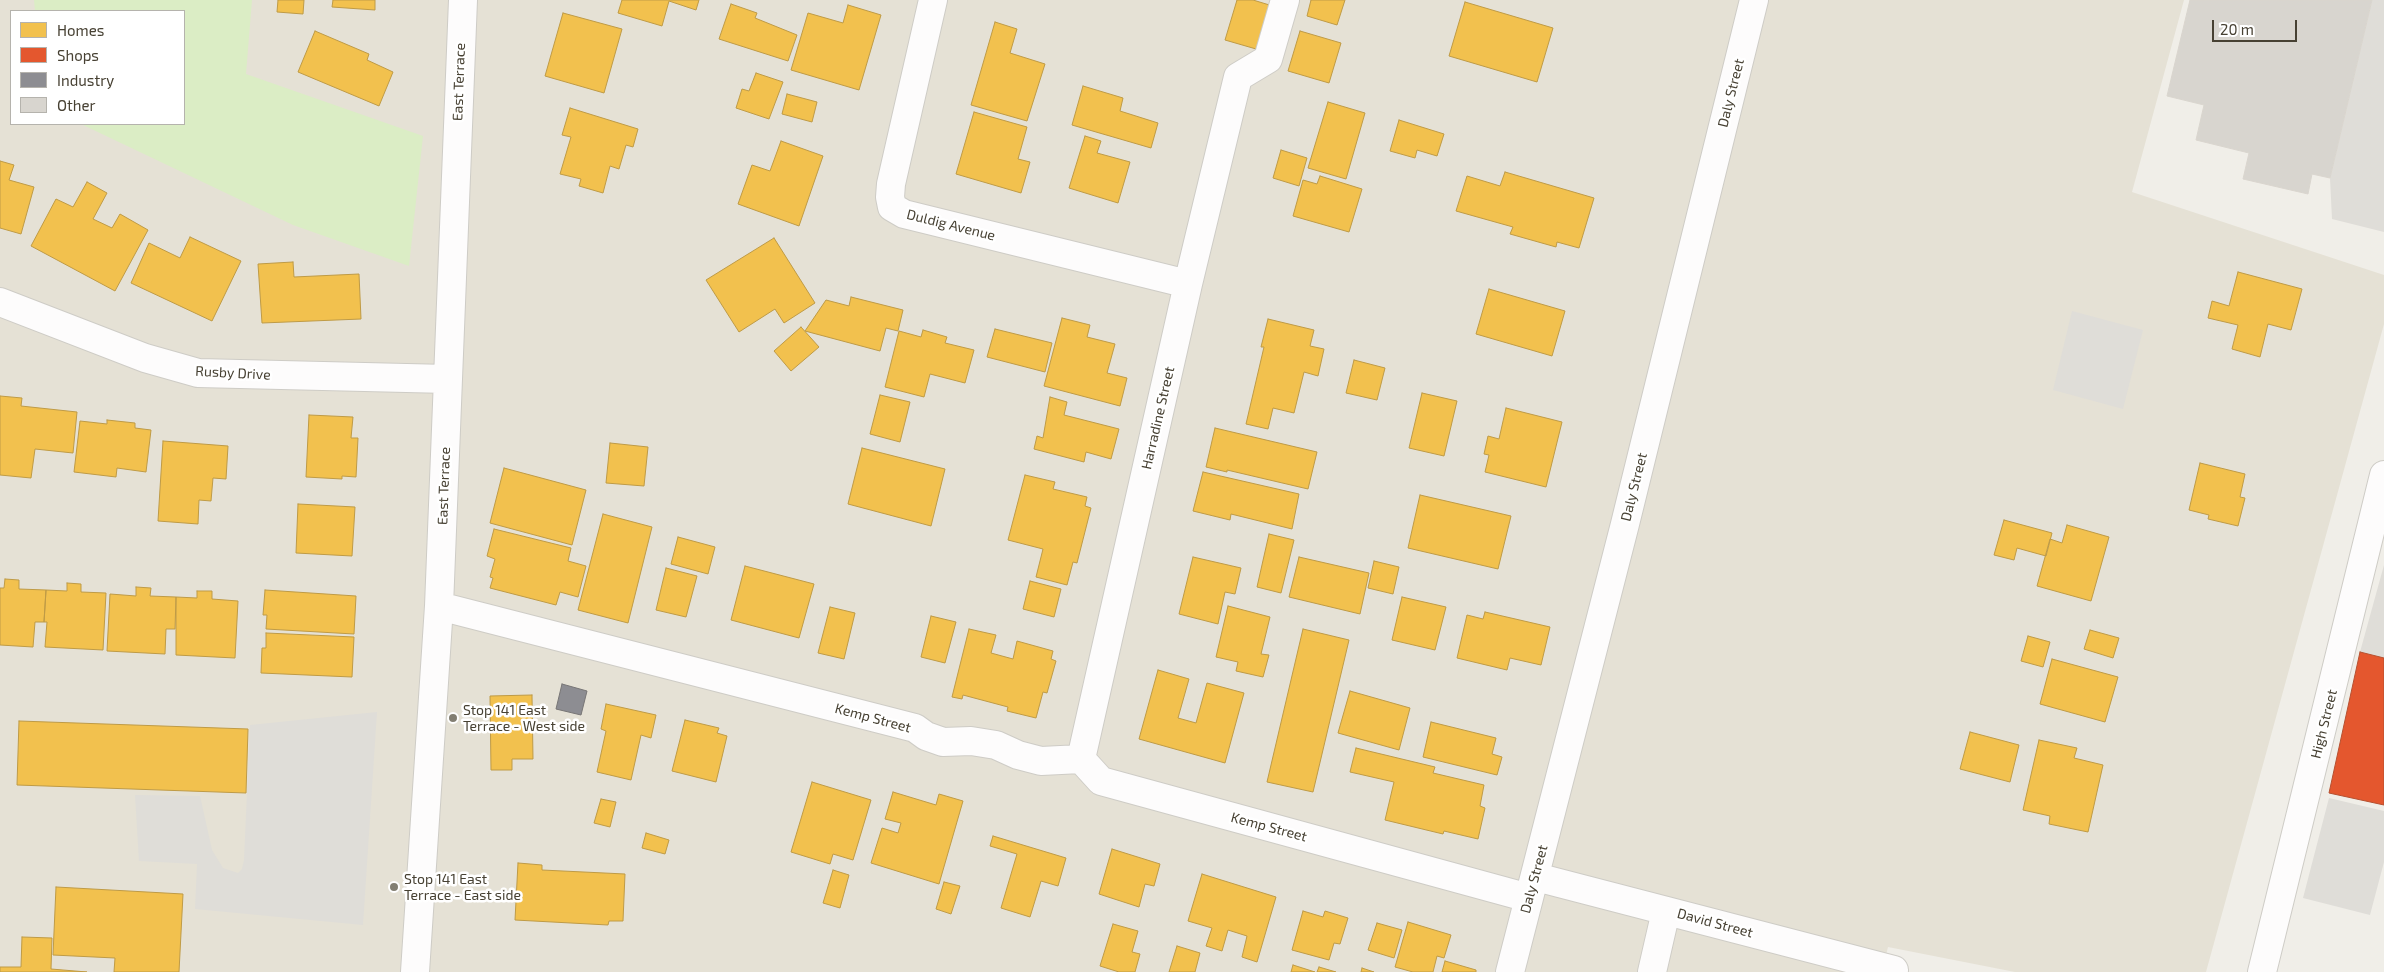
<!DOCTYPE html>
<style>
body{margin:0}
#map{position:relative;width:2384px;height:972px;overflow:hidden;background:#f0eee8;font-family:"Exo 2",sans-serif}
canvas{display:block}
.legend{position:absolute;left:10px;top:10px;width:175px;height:115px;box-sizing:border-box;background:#fff;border:1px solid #b5b3ad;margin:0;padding:6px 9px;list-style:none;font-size:15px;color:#474133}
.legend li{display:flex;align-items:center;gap:10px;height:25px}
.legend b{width:25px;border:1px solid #b5b3ad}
.scale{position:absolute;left:2212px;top:20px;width:85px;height:22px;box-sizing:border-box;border:2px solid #474133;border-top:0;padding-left:6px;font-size:15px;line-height:18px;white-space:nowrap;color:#474133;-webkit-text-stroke:4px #fff;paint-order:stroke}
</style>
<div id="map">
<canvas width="2384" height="972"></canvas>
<ul class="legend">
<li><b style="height:14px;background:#f2c14e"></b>Homes</li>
<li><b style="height:14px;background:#e4572e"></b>Shops</li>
<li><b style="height:14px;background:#8d8d92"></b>Industry</li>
<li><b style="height:14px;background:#d8d5cf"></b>Other</li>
</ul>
<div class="scale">20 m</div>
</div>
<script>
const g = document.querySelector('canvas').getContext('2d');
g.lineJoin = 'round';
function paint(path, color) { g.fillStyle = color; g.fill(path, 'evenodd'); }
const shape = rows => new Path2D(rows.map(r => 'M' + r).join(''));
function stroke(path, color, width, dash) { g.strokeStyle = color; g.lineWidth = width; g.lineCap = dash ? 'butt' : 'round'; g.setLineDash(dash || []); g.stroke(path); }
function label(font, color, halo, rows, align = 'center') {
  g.font = font + ' "Exo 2",sans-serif'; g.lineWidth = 5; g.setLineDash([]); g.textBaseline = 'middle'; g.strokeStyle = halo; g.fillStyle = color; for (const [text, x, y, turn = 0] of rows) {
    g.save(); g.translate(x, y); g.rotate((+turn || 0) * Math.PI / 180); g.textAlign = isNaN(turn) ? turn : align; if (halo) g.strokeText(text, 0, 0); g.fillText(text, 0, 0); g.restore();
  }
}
paint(shape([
 [0,0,2184,0,2132,192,2384,275,2384,324,2206,972,2015,972,1888,947,1882,972,0,972],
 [11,11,184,11,184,124,11,124]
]), '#e5e1d5');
paint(shape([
 [34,0,252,0,246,74,423,136,409,266,293,225,81,124,184,124,184,11,35,11]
]), '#dbedc5');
paint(shape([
 [2372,0,2384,0,2384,232,2332,219,2330,178],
 [2072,311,2143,330,2123,409,2053,390],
 [2384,565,2384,658,2360,652],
 [377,712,363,925,195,909,197,864,139,861,135,795,200,796,212,850,223,868,238,873,242,869,244,860,250,725],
 [2329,798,2384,811,2384,862,2370,915,2303,898]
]), '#dfddd8');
const homes = shape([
 [278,0,304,0,303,14,277,12,278,0],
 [333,0,375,0,375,10,332,7,333,0],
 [622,0,699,0,696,10,669,1,662,26,618,13,622,0],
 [1237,0,1253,0,1276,7,1263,51,1225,40,1237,0],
 [1311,0,1345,0,1337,25,1307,16,1311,0],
 [1465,2,1553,28,1537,82,1449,56,1465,2],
 [731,4,757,13,755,18,797,35,788,61,719,39,731,4],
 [848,5,881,15,859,90,791,70,808,13,843,23,848,5],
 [563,13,622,29,604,93,545,76,563,13],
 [995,22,1017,29,1010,53,1045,64,1027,121,971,105,995,22],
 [315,31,369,54,367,60,393,72,379,106,298,72,315,31],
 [1300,31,1341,43,1329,83,1288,71,1300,31],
 [756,73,783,82,769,119,736,108,742,89,749,91,756,73],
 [1083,86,1123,98,1120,111,1158,123,1151,148,1072,125,1083,86],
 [787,94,817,102,812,122,782,114,787,94],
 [1328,102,1365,113,1346,179,1308,168,1328,102],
 [570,108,638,129,633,147,626,145,619,169,610,166,603,193,579,186,581,179,560,174,571,137,562,135,570,108],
 [974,112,1027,127,1018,159,1030,162,1021,193,956,174,974,112],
 [1399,120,1444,134,1437,156,1417,150,1415,158,1390,151,1399,120],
 [1085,136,1101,141,1097,153,1130,162,1118,203,1069,188,1085,136],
 [781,141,823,156,799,226,738,204,752,165,770,171,781,141],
 [1281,150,1307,158,1299,186,1273,178,1281,150],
 [0,161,14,165,9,180,34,187,21,234,0,228,0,161],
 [1505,172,1594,198,1579,248,1557,242,1556,247,1510,234,1513,227,1456,211,1467,176,1500,186,1505,172],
 [1320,176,1362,189,1349,232,1293,216,1303,180,1317,184,1320,176],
 [87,182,107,193,93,219,112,228,120,214,148,230,115,291,31,246,56,199,73,207,87,182],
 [190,237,241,261,212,321,131,283,149,243,180,258,190,237],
 [774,238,815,303,784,323,775,309,739,332,706,280,774,238],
 [293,262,294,277,359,274,361,319,262,323,258,264,293,262],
 [2238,272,2302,289,2291,330,2268,324,2260,357,2232,349,2238,325,2208,318,2212,301,2229,306,2238,272],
 [1489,289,1565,311,1552,356,1476,334,1489,289],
 [851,297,903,310,898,331,886,328,880,351,805,331,826,300,849,306,851,297],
 [1062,318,1090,325,1087,337,1115,344,1107,373,1127,378,1120,406,1044,386,1062,318],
 [1268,319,1314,330,1310,346,1324,349,1318,376,1304,372,1294,413,1273,408,1268,429,1246,424,1264,347,1261,347,1268,319],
 [801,327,819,347,791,371,774,351,801,327],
 [995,329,1052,343,1045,372,987,357,995,329],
 [923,330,947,337,945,343,974,350,965,383,930,374,924,397,885,387,899,331,921,337,923,330],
 [1354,360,1385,368,1377,400,1346,393,1354,360],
 [1422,393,1457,401,1444,456,1409,448,1422,393],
 [880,395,910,402,900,442,870,434,880,395],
 [0,396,22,398,21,406,77,412,73,453,35,449,31,478,0,475,0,396],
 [1050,397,1067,402,1064,415,1119,429,1111,459,1086,452,1084,462,1034,449,1037,436,1043,438,1050,397],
 [1506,408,1562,422,1546,487,1485,472,1489,455,1484,454,1488,436,1499,439,1506,408],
 [309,415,353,417,351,438,358,438,356,477,342,476,342,479,306,477,309,415],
 [107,420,135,423,135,428,151,430,146,472,117,468,116,477,74,472,80,421,107,424,107,420],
 [1215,428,1317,452,1308,489,1227,470,1227,472,1206,467,1215,428],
 [163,441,228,446,226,479,213,478,211,501,199,500,198,524,158,521,163,441],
 [610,443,648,447,644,486,606,483,610,443],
 [862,448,945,469,931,526,848,504,862,448],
 [2200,463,2245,474,2240,497,2245,498,2238,526,2208,519,2209,515,2189,510,2200,463],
 [504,468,586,490,572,545,490,523,504,468],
 [1203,472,1299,494,1292,529,1231,514,1230,520,1193,511,1203,472],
 [1025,475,1055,482,1053,489,1087,497,1085,506,1091,508,1077,563,1073,562,1067,585,1036,577,1043,549,1008,540,1025,475],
 [1420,495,1511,516,1498,569,1408,548,1420,495],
 [298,504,355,507,352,556,296,553,298,504],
 [603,514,652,527,628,623,578,610,603,514],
 [2004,520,2052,533,2046,556,2017,548,2014,560,1994,555,2004,520],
 [2067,525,2109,537,2091,601,2037,586,2050,539,2062,543,2067,525],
 [494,529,571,548,568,561,586,566,578,597,560,592,556,605,490,588,493,578,490,577,495,559,487,556,494,529],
 [1269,534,1294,540,1281,593,1257,587,1269,534],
 [678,537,715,547,708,574,671,564,678,537],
 [1193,557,1241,568,1235,594,1225,592,1218,624,1179,614,1193,557],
 [1299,557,1369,573,1360,614,1289,597,1299,557],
 [1374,561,1399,567,1393,594,1368,588,1374,561],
 [745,566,814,584,799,638,731,620,745,566],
 [666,568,697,576,686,617,656,610,666,568],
 [5,579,19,580,19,589,46,590,44,622,35,622,33,647,0,645,0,588,4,588,5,579],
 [1030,581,1061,589,1054,617,1023,609,1030,581],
 [67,583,81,584,81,592,106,593,103,650,45,647,47,622,44,622,46,590,67,591,67,583],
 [136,587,151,588,150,596,176,597,175,629,166,629,165,654,107,651,110,594,136,596,136,587],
 [265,590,356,596,354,634,266,629,267,615,263,615,265,590],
 [197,591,212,591,212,599,238,601,235,658,176,655,176,597,197,598,197,591],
 [1402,597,1446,607,1435,650,1392,640,1402,597],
 [1228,606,1270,617,1261,654,1269,655,1263,677,1236,671,1238,662,1216,657,1228,606],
 [830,607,855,613,844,659,818,653,830,607],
 [1485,612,1550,627,1541,665,1510,658,1507,670,1457,658,1467,615,1483,619,1485,612],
 [931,616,956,622,945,663,921,657,931,616],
 [969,629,996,635,991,653,1013,659,1017,641,1053,651,1051,659,1056,661,1047,693,1043,692,1036,718,1007,711,1008,707,963,695,962,699,952,697,969,629],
 [1303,629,1349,640,1313,792,1267,782,1303,629],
 [2090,630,2119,638,2113,658,2084,649,2090,630],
 [266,633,354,637,352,677,261,673,262,648,266,648,266,633],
 [2028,636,2050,642,2043,667,2021,661,2028,636],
 [2052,659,2118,677,2105,722,2040,704,2052,659],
 [1158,670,1189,679,1178,718,1196,723,1207,683,1244,693,1225,763,1139,739,1158,670],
 [1350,691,1410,708,1399,750,1338,733,1350,691],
 [532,695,533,759,512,759,512,770,491,770,490,696,532,695],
 [606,704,656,715,651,738,641,735,631,780,597,772,606,731,601,729,606,704],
 [685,720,719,728,717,733,727,736,716,782,672,771,685,720],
 [19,721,248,729,246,793,17,785,19,721],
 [1431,722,1496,738,1492,754,1502,757,1497,775,1423,757,1431,722],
 [1970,732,2019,745,2010,782,1960,769,1970,732],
 [2039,740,2077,748,2074,758,2103,765,2088,832,2049,824,2050,816,2023,810,2039,740],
 [1356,748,1435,767,1433,773,1484,785,1480,806,1485,808,1478,839,1444,831,1443,834,1385,820,1394,782,1350,772,1356,748],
 [812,782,871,800,853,860,833,854,830,864,791,852,812,782],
 [893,792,936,805,939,794,963,801,939,884,871,863,882,828,898,833,901,823,885,819,893,792],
 [601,799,616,802,610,827,594,823,601,799],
 [646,833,669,840,665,854,642,848,646,833],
 [993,836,1066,858,1058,886,1041,881,1030,917,1001,908,1017,854,990,846,993,836],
 [1112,849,1160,864,1154,886,1145,884,1139,907,1099,894,1112,849],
 [518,863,542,865,542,870,625,874,623,921,609,921,608,925,515,920,518,863],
 [833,870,849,875,840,908,823,903,833,870],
 [1202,874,1276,897,1257,962,1242,957,1247,936,1228,930,1222,951,1206,946,1212,928,1188,921,1202,874],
 [944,882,960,886,951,914,936,909,944,882],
 [56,887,183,894,179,972,114,972,115,958,53,955,56,887],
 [1303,911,1323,917,1325,911,1348,918,1340,944,1334,943,1329,960,1292,950,1303,911],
 [1408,922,1451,935,1444,958,1437,956,1433,972,1413,972,1395,967,1408,922],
 [1377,923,1402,930,1394,958,1368,950,1377,923],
 [1113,924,1138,931,1132,952,1140,954,1135,972,1119,972,1100,966,1113,924],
 [22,937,52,938,51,969,87,972,0,972,0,967,21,967,22,937],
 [1177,946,1200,953,1195,972,1169,972,1177,946],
 [1445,961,1476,970,1476,972,1442,972,1445,961],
 [1293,965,1315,972,1291,972,1293,965],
 [1319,967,1336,972,1317,972,1319,967],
 [1362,968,1374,972,1361,972,1362,968]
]);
paint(homes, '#f2c14e');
stroke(homes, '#bf9b46', 1);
const shops = shape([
 [2360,652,2384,658,2384,805,2329,793,2360,652]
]);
paint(shops, '#e4572e');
stroke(shops, '#b55030', 1);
const industry = shape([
 [562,684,587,691,581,715,556,709,562,684]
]);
paint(industry, '#8d8d92');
stroke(industry, '#787676', 1);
const building = shape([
 [2190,0,2372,0,2330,178,2312,174,2308,194,2243,179,2249,153,2196,140,2204,105,2167,96,2190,0]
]);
paint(building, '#d8d5cf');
stroke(building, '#d9d5ce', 1);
const minor = shape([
 [933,0,891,184,890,197,892,207,904,214,1188,284],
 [0,302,145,358,198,373,448,379],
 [439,606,915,728,926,736,943,742,971,741,996,745,1018,755,1041,761,1081,759],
 [1081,759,1188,284,1238,77,1268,59,1285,0],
 [1081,759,1101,781,1529,898],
 [1536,877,1894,970],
 [415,972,439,606,463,0],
 [1510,972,1625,524,1754,0],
 [1652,972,1666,911],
 [2262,972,2384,475]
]);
stroke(minor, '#ceccc6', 30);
stroke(minor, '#fdfcfc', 28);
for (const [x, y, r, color] of [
 [453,718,5,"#827e72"],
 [394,887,5,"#827e72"]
]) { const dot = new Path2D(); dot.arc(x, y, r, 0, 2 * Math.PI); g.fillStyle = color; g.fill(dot); stroke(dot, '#fff', 2); }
label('14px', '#474133', '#fff', [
 ["East Terrace",459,82,-88],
 ["Daly Street",1731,93,-76],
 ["Duldig Avenue",951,225,14],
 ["Rusby Drive",233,373,3],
 ["Harradine Street",1158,418,-77],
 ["East Terrace",444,486,-88],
 ["Daly Street",1634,487,-76],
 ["Kemp Street",873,718,15],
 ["High Street",2324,724,-76],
 ["Kemp Street",1269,827,15],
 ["Daly Street",1534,879,-75],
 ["David Street",1715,923,15]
]);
label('14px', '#474133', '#fff', [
 ["Stop 141 East",463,710],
 ["Terrace - West side",463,726],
 ["Stop 141 East",404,879],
 ["Terrace - East side",404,895]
], 'left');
</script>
